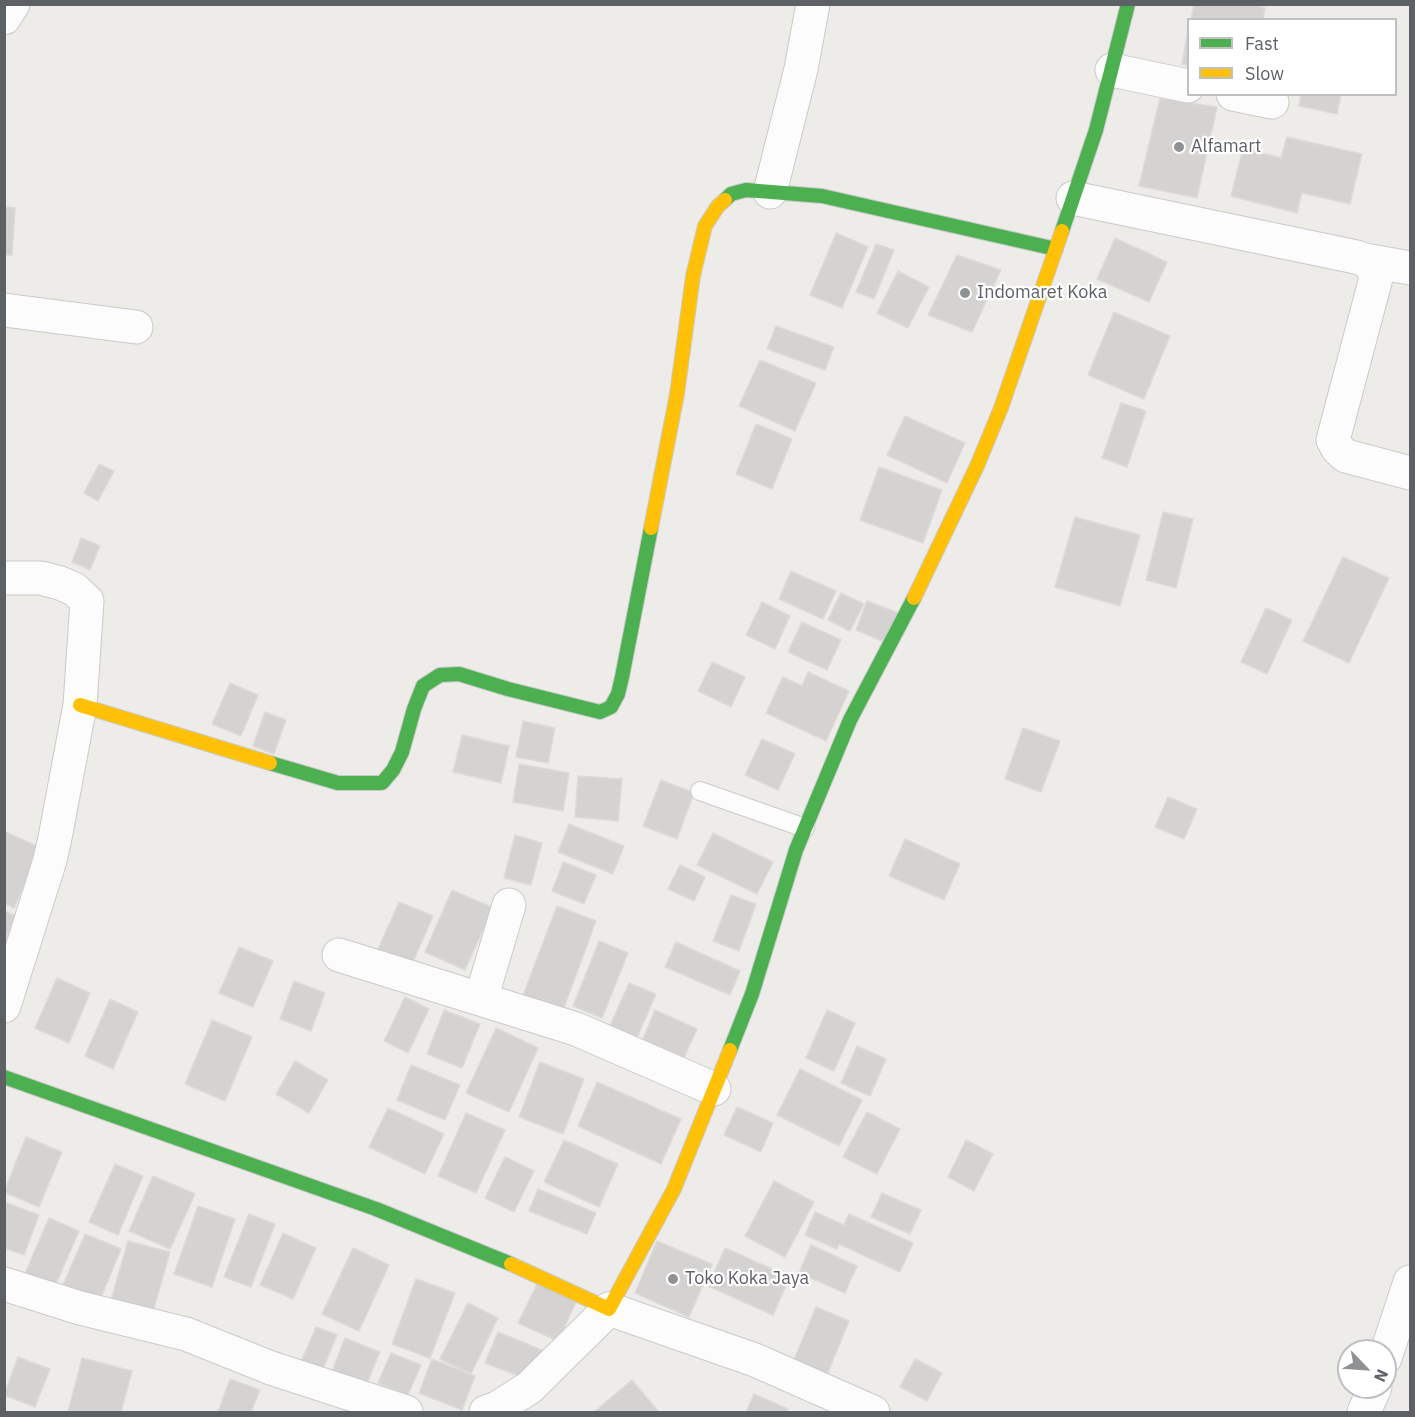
<!DOCTYPE html>
<style>
body{margin:0}
#map{position:relative;width:1415px;height:1417px;overflow:hidden;background:#edece8;font-family:"IBM Plex Sans",sans-serif}
canvas{display:block}
.frame{position:absolute;inset:0;border:6px solid #5d6166;pointer-events:none}
.legend{position:absolute;left:1187px;top:18px;width:210px;height:78px;box-sizing:border-box;background:#fff;border:2px solid #bec0c2;margin:0;padding:8px 10px;list-style:none;font-size:18px;color:#5d6166}
.legend li{display:flex;align-items:center;gap:12px;height:30px}
.legend b{width:30px;border:2px solid #bec0c2}
.north{position:absolute;left:1337px;top:1339px;width:60px;height:60px;box-sizing:border-box;background:#fff;border:2px solid #bec0c2;border-radius:50%;rotate:115deg;font-size:16px;font-weight:700;line-height:24px;text-align:center;color:#5d6166}
.north::after{content:'';display:block;margin:auto;width:21px;height:27px;background:#8f9294;clip-path:polygon(50% 0,100% 100%,50% 72%,0 100%)}
</style>
<div id="map">
<canvas width="1415" height="1417"></canvas>
<div class="frame"></div>
<ul class="legend">
<li><b style="height:8px;background:#4caf50"></b>Fast</li>
<li><b style="height:8px;background:#ffc107"></b>Slow</li>
</ul>
<div class="north">N</div>
</div>
<script>
const g = document.querySelector('canvas').getContext('2d');
g.lineJoin = 'round';
function paint(path, color) { g.fillStyle = color; g.fill(path, 'evenodd'); }
const shape = rows => new Path2D(rows.map(r => 'M' + r).join(''));
function stroke(path, color, width, dash) { g.strokeStyle = color; g.lineWidth = width; g.lineCap = dash ? 'butt' : 'round'; g.setLineDash(dash || []); g.stroke(path); }
function label(font, color, halo, rows, align = 'center') {
  g.font = font + ' "IBM Plex Sans",sans-serif'; g.lineWidth = 4.5; g.setLineDash([]); g.textBaseline = 'middle'; g.strokeStyle = halo; g.fillStyle = color; for (const [text, x, y, turn = 0] of rows) {
    g.save(); g.translate(x, y); g.rotate((+turn || 0) * Math.PI / 180); g.textAlign = isNaN(turn) ? turn : align; if (halo) g.strokeText(text, 0, 0); g.fillText(text, 0, 0); g.restore();
  }
}
const building = shape([
 [1194,4,1248,4,1265,8,1263,20,1191,20,1194,4],
 [1188,30,1188,65,1182,64,1188,30],
 [1301,94,1341,94,1337,114,1299,106,1301,94],
 [1160,98,1217,107,1197,198,1139,186,1160,98],
 [1287,137,1362,154,1350,204,1302,193,1297,213,1231,196,1243,148,1281,158,1287,137],
 [4,207,15,208,12,255,4,255,4,207],
 [836,233,868,247,842,308,810,295,836,233],
 [1115,238,1167,262,1149,302,1097,279,1115,238],
 [876,244,894,250,874,299,856,292,876,244],
 [957,255,1001,270,972,332,928,315,957,255],
 [898,271,929,287,908,328,877,313,898,271],
 [1114,312,1170,336,1144,399,1088,375,1114,312],
 [776,326,834,347,825,370,767,349,776,326],
 [760,360,816,383,795,431,739,406,760,360],
 [1121,403,1146,411,1127,467,1102,458,1121,403],
 [905,416,965,443,947,483,887,455,905,416],
 [756,424,792,439,772,489,736,474,756,424],
 [99,464,114,471,98,501,84,493,99,464],
 [879,467,942,490,923,543,860,520,879,467],
 [1163,512,1193,519,1176,588,1146,580,1163,512],
 [1075,517,1140,535,1120,606,1055,587,1075,517],
 [81,538,100,546,90,570,72,562,81,538],
 [1343,557,1389,578,1349,663,1303,641,1343,557],
 [791,571,836,591,823,619,779,599,791,571],
 [841,593,864,604,850,631,828,620,841,593],
 [867,601,901,614,889,644,856,630,867,601],
 [762,602,790,616,775,649,746,635,762,602],
 [1266,608,1292,620,1267,674,1241,662,1266,608],
 [802,622,841,640,827,670,788,652,802,622],
 [712,662,745,677,731,707,698,691,712,662],
 [808,672,849,691,826,741,766,713,783,677,802,686,808,672],
 [230,683,258,695,241,736,212,724,230,683],
 [265,712,286,720,274,754,253,746,265,712],
 [523,721,555,728,548,763,516,757,523,721],
 [1023,728,1060,741,1041,792,1005,779,1023,728],
 [462,735,509,746,501,783,453,772,462,735],
 [762,739,795,754,778,790,745,775,762,739],
 [519,764,569,773,563,811,513,802,519,764],
 [578,776,622,779,618,821,575,817,578,776],
 [661,780,694,793,677,839,643,826,661,780],
 [1168,797,1197,809,1184,839,1155,827,1168,797],
 [569,824,624,846,613,874,558,852,569,824],
 [4,831,41,848,14,908,4,903,4,831],
 [713,833,773,862,757,894,697,865,713,833],
 [515,835,542,843,531,885,504,878,515,835],
 [905,839,960,864,944,900,889,876,905,839],
 [563,862,596,875,584,904,552,891,563,862],
 [680,865,705,877,694,901,668,889,680,865],
 [452,890,493,908,465,970,425,952,452,890],
 [731,895,756,904,739,951,713,941,731,895],
 [399,902,433,916,409,971,375,956,399,902],
 [557,906,596,921,562,1013,522,998,557,906],
 [4,911,16,916,4,942,4,911],
 [599,941,628,953,602,1018,573,1006,599,941],
 [676,942,740,971,730,995,665,967,676,942],
 [239,947,273,961,253,1007,219,993,239,947],
 [57,978,90,993,69,1043,35,1028,57,978],
 [294,981,325,993,311,1031,280,1019,294,981],
 [629,983,656,994,633,1047,606,1035,629,983],
 [405,997,429,1009,408,1053,384,1041,405,997],
 [110,999,138,1012,113,1069,85,1056,110,999],
 [444,1010,480,1024,462,1068,427,1054,444,1010],
 [655,1010,697,1029,681,1064,640,1046,655,1010],
 [827,1010,855,1023,834,1071,806,1058,827,1010],
 [212,1020,252,1037,225,1101,185,1084,212,1020],
 [496,1028,538,1048,509,1112,466,1093,496,1028],
 [857,1046,886,1059,870,1096,841,1083,857,1046],
 [295,1061,328,1080,309,1113,276,1094,295,1061],
 [540,1062,584,1079,563,1134,519,1117,540,1062],
 [411,1065,460,1085,445,1120,397,1100,411,1065],
 [800,1069,862,1100,839,1146,777,1115,800,1069],
 [597,1082,681,1119,661,1164,578,1126,597,1082],
 [737,1107,773,1123,761,1152,724,1135,737,1107],
 [388,1108,444,1134,425,1174,369,1147,388,1108],
 [867,1112,900,1129,877,1174,843,1157,867,1112],
 [466,1113,505,1130,476,1193,438,1176,466,1113],
 [26,1137,62,1152,39,1207,4,1192,26,1137],
 [564,1140,618,1164,599,1207,544,1182,564,1140],
 [966,1140,993,1154,974,1191,948,1177,966,1140],
 [505,1157,534,1171,514,1212,485,1198,505,1157],
 [115,1164,143,1176,118,1235,89,1222,115,1164],
 [153,1176,195,1194,170,1249,129,1231,153,1176],
 [774,1181,814,1202,785,1257,745,1236,774,1181],
 [538,1189,596,1213,587,1234,529,1211,538,1189],
 [882,1193,921,1210,910,1234,871,1217,882,1193],
 [4,1202,39,1215,24,1255,4,1248,4,1202],
 [198,1206,235,1219,212,1287,174,1274,198,1206],
 [815,1212,844,1225,849,1214,913,1243,900,1272,839,1244,837,1249,805,1235,815,1212],
 [249,1214,275,1224,251,1287,224,1277,249,1214],
 [49,1218,79,1231,53,1291,23,1278,49,1218],
 [283,1233,316,1248,293,1299,260,1285,283,1233],
 [85,1234,121,1249,100,1300,63,1285,85,1234],
 [128,1241,170,1252,151,1319,109,1307,128,1241],
 [657,1241,712,1264,689,1317,635,1293,657,1241],
 [811,1245,857,1266,845,1293,799,1273,811,1245],
 [353,1248,389,1265,359,1331,322,1314,353,1248],
 [725,1248,790,1277,773,1315,708,1286,725,1248],
 [540,1278,579,1296,558,1341,518,1323,540,1278],
 [416,1279,455,1293,430,1358,392,1344,416,1279],
 [468,1303,498,1318,471,1374,440,1359,468,1303],
 [816,1307,849,1321,827,1375,793,1362,816,1307],
 [316,1327,337,1335,322,1371,301,1362,316,1327],
 [498,1332,544,1351,532,1381,485,1363,498,1332],
 [345,1338,380,1352,365,1388,331,1374,345,1338],
 [391,1353,421,1365,408,1395,378,1383,391,1353],
 [18,1357,50,1369,35,1407,4,1395,18,1357],
 [82,1358,132,1371,121,1412,68,1412,82,1358],
 [432,1359,475,1376,462,1410,419,1393,432,1359],
 [915,1359,942,1373,927,1401,900,1387,915,1359],
 [230,1379,260,1390,251,1412,218,1412,230,1379],
 [632,1380,659,1412,594,1412,632,1380],
 [754,1394,788,1409,786,1412,746,1412,754,1394]
]);
paint(building, '#d4d3d1');
stroke(building, '#dcdbd7', 1.5);
const lane = shape([
 [700,791,805,828]
]);
const street = shape([
 [4,18,13,4],
 [1112,70,1188,86],
 [1233,94,1272,102],
 [770,192,801,69,813,4],
 [1073,198,1356,257,1365,260,1374,269,1376,278,1333,440,1338,449,1346,456,1410,473],
 [1365,260,1410,268],
 [4,310,136,327],
 [4,578,41,578,60,583,74,589,87,601,80,705,55,838,50,860,4,1006],
 [339,955,576,1029,714,1089],
 [481,999,509,905],
 [4,1284,80,1308,186,1334,271,1368,406,1412],
 [1385,1358,1410,1282],
 [486,1412,497,1408,529,1388,609,1309,755,1360,873,1412],
 [1364,1412,1375,1387]
]);
const fast = shape([
 [725,200,731,194,746,190,822,196,1056,249],
 [1062,231,1096,130,1128,4],
 [270,763,338,783,382,783,393,770,402,752,414,709,423,686,440,675,459,674,508,689,600,712,611,707,618,694,622,677,651,528],
 [730,1050,752,994,796,850,850,720,914,598],
 [4,1077,376,1209,511,1264]
]);
const slow = shape([
 [651,528,677,394,693,276,705,226,718,206,725,200],
 [914,598,977,466,1001,408,1062,231],
 [80,705,270,763],
 [511,1264,609,1309,674,1189,730,1050]
]);
stroke(lane, '#cacaca', 20);
stroke(street, '#cacaca', 35);
stroke(fast, '#cacaca', 16);
stroke(slow, '#cacaca', 16);
stroke(lane, '#fcfcfc', 18);
stroke(street, '#fcfcfc', 33);
stroke(fast, '#4caf50', 14);
stroke(slow, '#ffc107', 14);
for (const [x, y, r, color] of [
 [1179,147,6,"#8f9294"],
 [965,293,6,"#8f9294"],
 [673,1279,6,"#8f9294"]
]) { const dot = new Path2D(); dot.arc(x, y, r, 0, 2 * Math.PI); g.fillStyle = color; g.fill(dot); stroke(dot, '#fff', 2); }
label('18px', '#5d6166', '#fff', [
 ["Alfamart",1191,147],
 ["Indomaret Koka",977,293],
 ["Toko Koka Jaya",685,1279]
], 'left');
</script>
